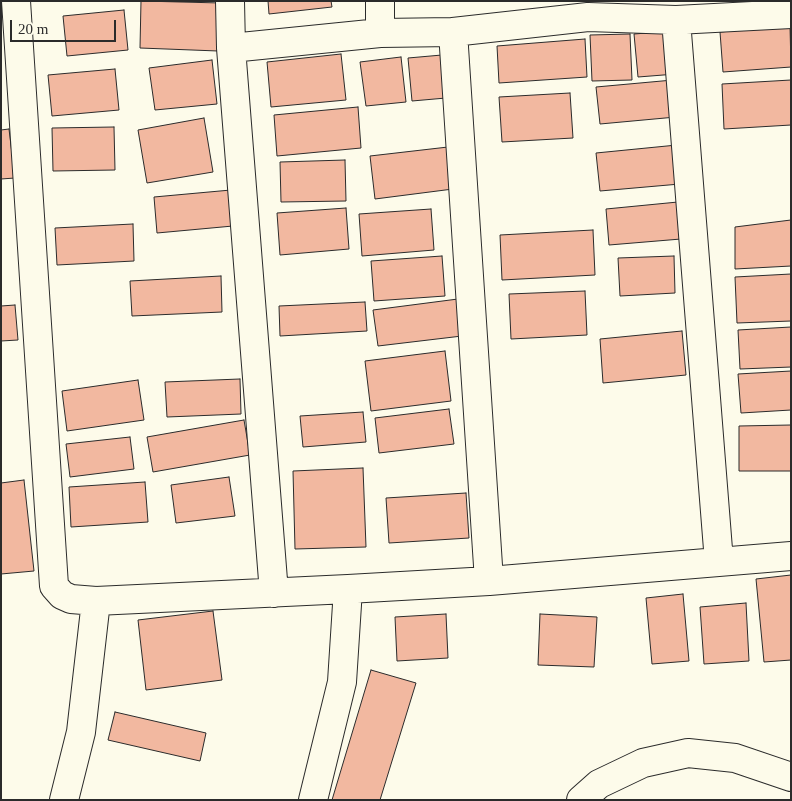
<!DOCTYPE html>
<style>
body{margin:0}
#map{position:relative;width:792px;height:801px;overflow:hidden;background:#fdfbea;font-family:"Times New Roman",serif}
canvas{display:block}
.frame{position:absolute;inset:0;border:2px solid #2b2b2b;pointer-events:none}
.scale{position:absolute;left:10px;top:20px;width:106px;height:22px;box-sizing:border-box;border:2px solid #2b2b2b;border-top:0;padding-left:6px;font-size:15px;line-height:18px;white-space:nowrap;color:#2b2b2b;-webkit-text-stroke:4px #fdfbea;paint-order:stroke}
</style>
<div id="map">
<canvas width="792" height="801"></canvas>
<div class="frame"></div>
<div class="scale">20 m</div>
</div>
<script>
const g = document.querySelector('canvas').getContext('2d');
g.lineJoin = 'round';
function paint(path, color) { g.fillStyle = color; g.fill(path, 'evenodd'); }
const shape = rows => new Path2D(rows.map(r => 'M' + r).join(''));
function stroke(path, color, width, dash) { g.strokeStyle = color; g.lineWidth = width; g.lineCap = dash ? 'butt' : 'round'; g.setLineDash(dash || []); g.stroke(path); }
const building = shape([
 [141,1,221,3,218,51,140,48,141,1],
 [268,1,331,1,332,7,269,14,268,1],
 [124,10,128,50,67,56,63,16,124,10],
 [790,26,791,67,723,72,720,32,790,26],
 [673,31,676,74,638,77,634,34,673,31],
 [630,34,632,80,592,81,590,35,630,34],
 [585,39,587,77,499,83,497,46,585,39],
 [341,54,346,100,271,107,267,62,341,54],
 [442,55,446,98,412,101,408,58,442,55],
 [401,57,406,102,366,106,360,62,401,57],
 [212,60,217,104,155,110,149,68,212,60],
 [115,69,119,110,52,116,48,75,115,69],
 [673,80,676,117,600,124,596,87,673,80],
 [791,80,791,125,724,129,722,84,791,80],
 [570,93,573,138,502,142,499,97,570,93],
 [358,107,361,148,277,156,274,115,358,107],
 [204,118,213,172,147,183,138,130,204,118],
 [114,127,115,170,53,171,52,128,114,127],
 [9,129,15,178,1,179,1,130,9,129],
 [677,145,680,184,600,191,596,153,677,145],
 [448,147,453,189,375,199,370,156,448,147],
 [345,160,346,201,281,202,280,162,345,160],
 [231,190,233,226,157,233,154,197,231,190],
 [678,202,681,239,609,245,606,209,678,202],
 [346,208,349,249,280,255,277,213,346,208],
 [431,209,434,250,362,256,359,214,431,209],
 [791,220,791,266,735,269,735,227,791,220],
 [133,224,134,261,57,265,55,228,133,224],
 [593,230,595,275,502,280,500,235,593,230],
 [442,256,445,296,374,301,371,261,442,256],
 [674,256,675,293,620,296,618,258,674,256],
 [791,274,791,321,737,323,735,277,791,274],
 [221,276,222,312,132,316,130,281,221,276],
 [585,291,587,335,511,339,509,294,585,291],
 [458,299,462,336,378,346,373,310,458,299],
 [365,302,367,331,280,336,279,306,365,302],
 [15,305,18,340,1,341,1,306,15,305],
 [791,327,791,367,740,369,738,330,791,327],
 [682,331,686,375,603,383,600,339,682,331],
 [445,351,451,401,371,411,365,361,445,351],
 [791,371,791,410,741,413,738,374,791,371],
 [240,379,241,414,167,417,165,382,240,379],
 [138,380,144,420,67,431,62,391,138,380],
 [449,409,454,444,379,453,375,418,449,409],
 [363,412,366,442,303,447,300,416,363,412],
 [244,420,250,455,153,472,147,437,244,420],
 [791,425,791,471,739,471,739,426,791,425],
 [130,437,134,469,70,477,66,444,130,437],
 [363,468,366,547,295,549,293,471,363,468],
 [229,477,235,516,176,523,171,485,229,477],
 [24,480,34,571,1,574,1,483,24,480],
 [145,482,148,522,71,527,69,487,145,482],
 [466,493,469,538,389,543,386,498,466,493],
 [791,575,791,660,764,662,756,579,791,575],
 [683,594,689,661,652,664,646,598,683,594],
 [746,603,749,661,704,664,700,607,746,603],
 [213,611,222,680,146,690,138,620,213,611],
 [446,614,448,658,397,661,395,617,446,614],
 [540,614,597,617,594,667,538,665,540,614],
 [371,670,416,683,380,800,332,800,371,670],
 [115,712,206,733,200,761,108,740,115,712]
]);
paint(building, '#f2b8a0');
stroke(building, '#2b2b2b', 1);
const minor = shape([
 [16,1,54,586,62,595,71,599,96,601,348,589,489,581,791,556],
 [230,1,231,48,274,593],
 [380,1,380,33],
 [676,20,791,14],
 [453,32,588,17,676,20,719,562],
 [231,48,380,33,453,32,489,581],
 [64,800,81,732,96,601],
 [313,800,342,682,348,589],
 [581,800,599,784,643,763,688,753,735,758,791,777]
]);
stroke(minor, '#2b2b2b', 30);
stroke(minor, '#fdfbea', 28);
</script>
